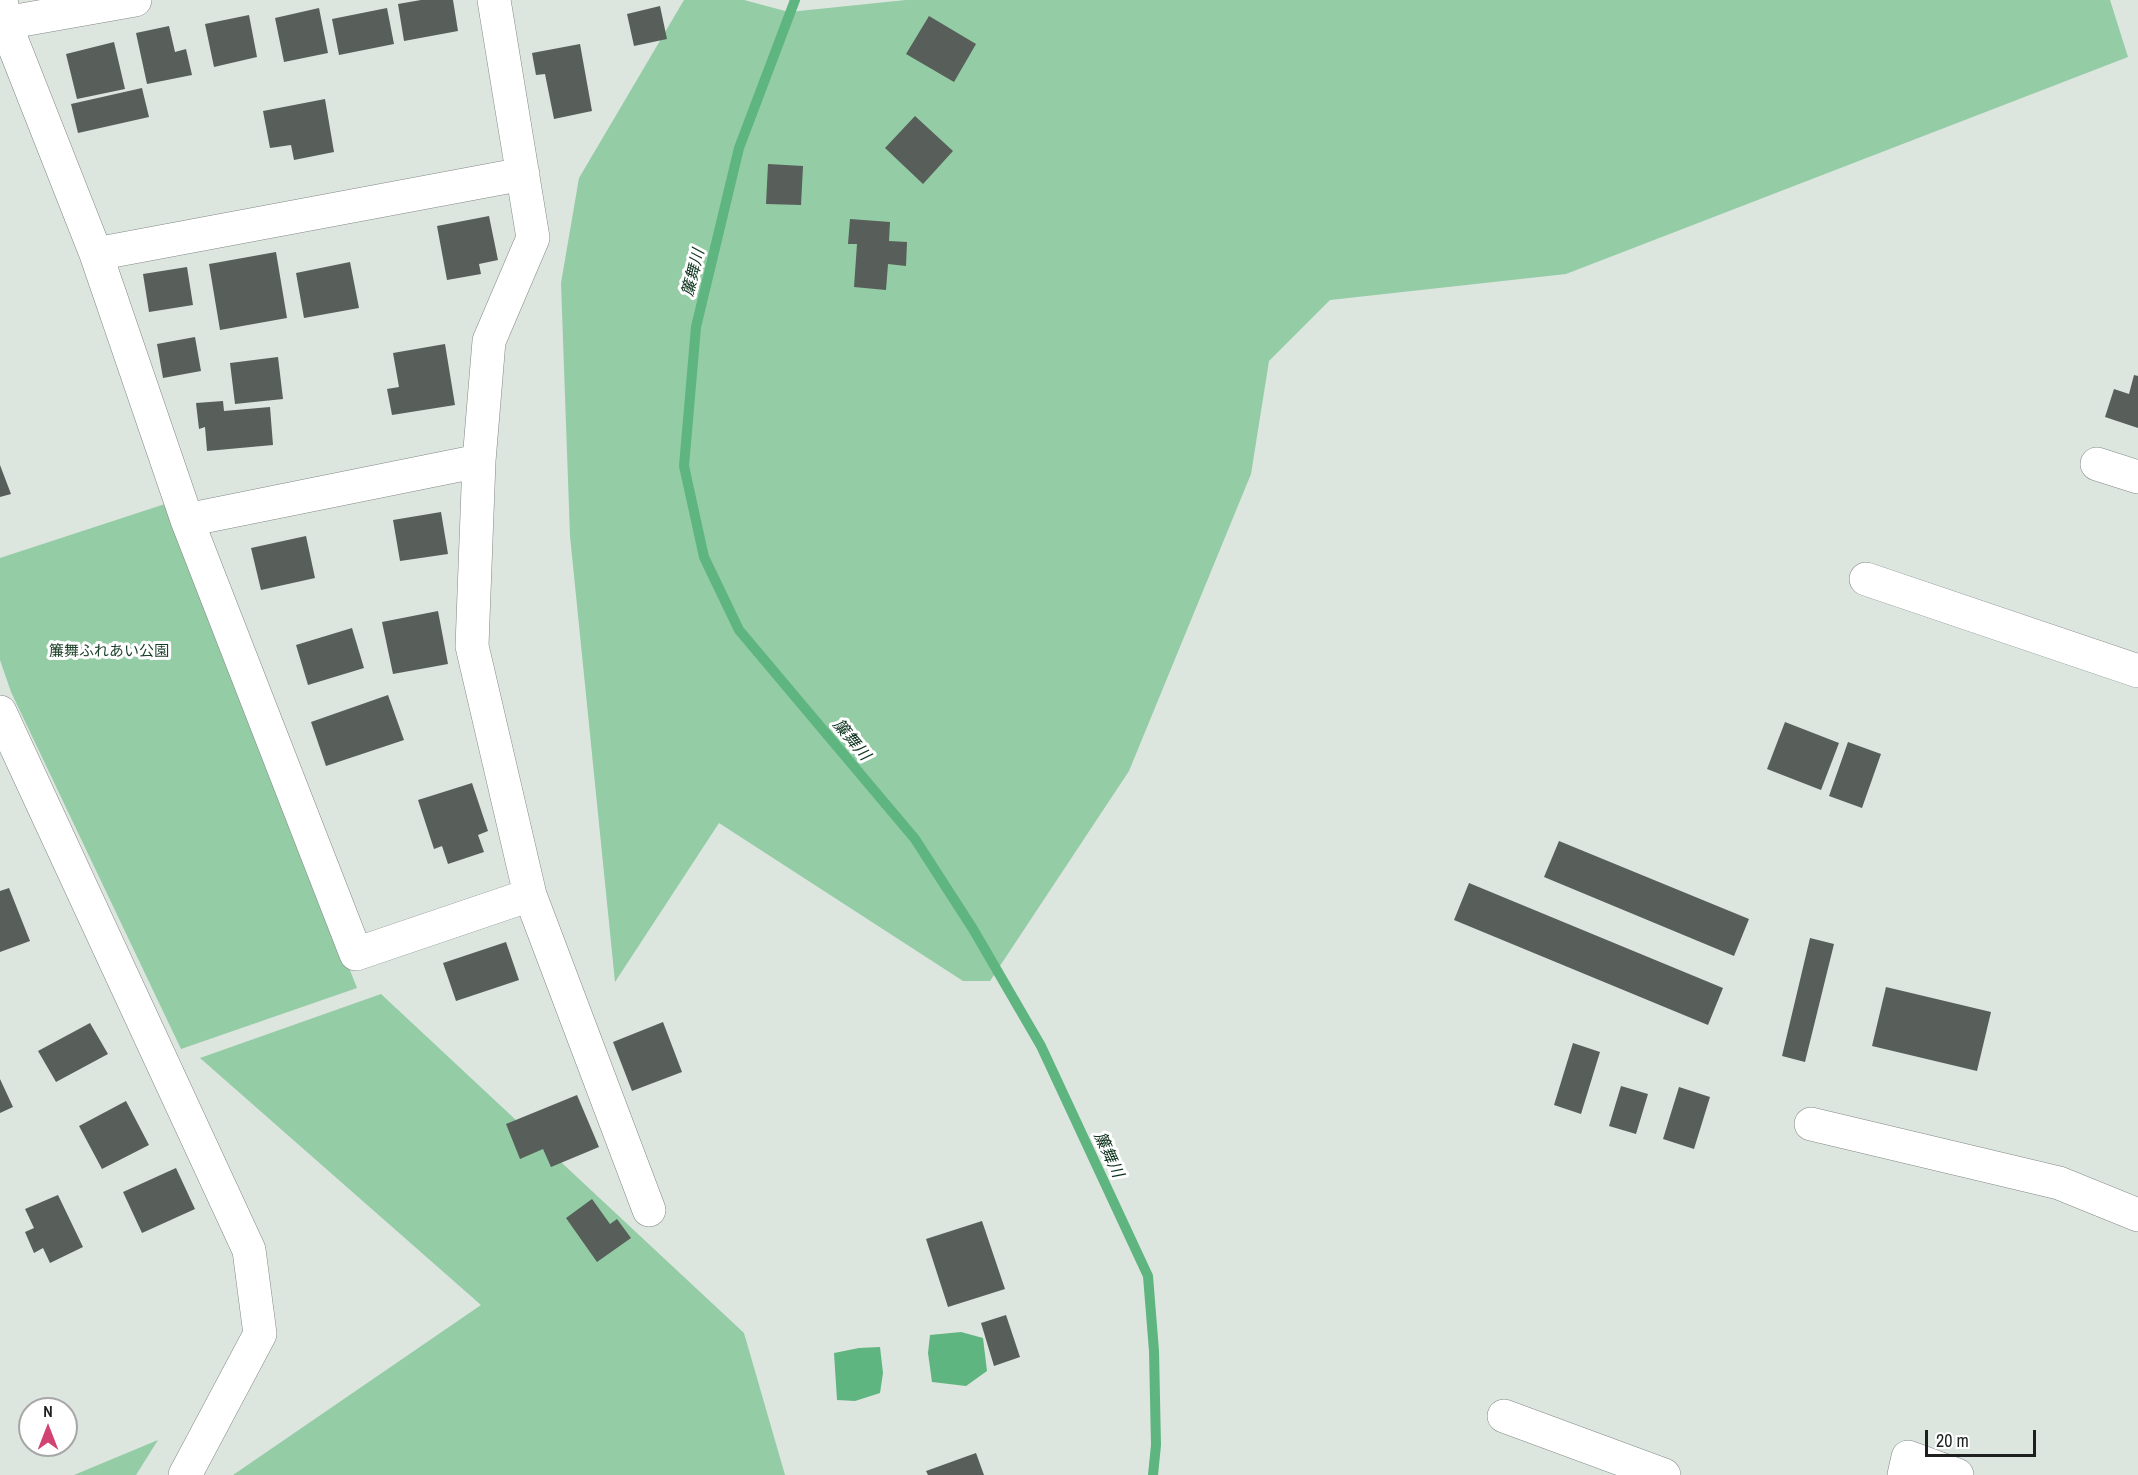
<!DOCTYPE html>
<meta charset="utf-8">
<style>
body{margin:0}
#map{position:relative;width:2138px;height:1475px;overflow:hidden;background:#dde5df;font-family:"Archivo Narrow",sans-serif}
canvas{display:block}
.north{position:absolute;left:18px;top:1397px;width:60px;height:60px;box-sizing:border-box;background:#fff;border:2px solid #a5a6a5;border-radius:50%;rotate:0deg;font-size:16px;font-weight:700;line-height:24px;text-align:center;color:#1d201e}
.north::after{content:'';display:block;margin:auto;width:21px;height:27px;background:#d14372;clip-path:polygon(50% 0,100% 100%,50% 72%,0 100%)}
.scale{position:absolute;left:1925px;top:1430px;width:111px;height:27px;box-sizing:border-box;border:3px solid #1d201e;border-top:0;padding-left:8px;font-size:18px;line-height:21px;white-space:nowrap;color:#1d201e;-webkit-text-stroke:4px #fff;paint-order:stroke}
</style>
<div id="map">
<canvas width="2138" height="1475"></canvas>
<div class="north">N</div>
<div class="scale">20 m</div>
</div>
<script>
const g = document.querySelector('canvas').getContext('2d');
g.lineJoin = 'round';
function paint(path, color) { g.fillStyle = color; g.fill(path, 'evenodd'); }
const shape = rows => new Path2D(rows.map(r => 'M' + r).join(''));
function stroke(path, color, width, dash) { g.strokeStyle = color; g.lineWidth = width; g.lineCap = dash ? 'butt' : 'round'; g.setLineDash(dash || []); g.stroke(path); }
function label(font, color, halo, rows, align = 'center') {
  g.font = font + ' "Archivo Narrow","Noto Sans JP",sans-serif'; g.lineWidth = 6; g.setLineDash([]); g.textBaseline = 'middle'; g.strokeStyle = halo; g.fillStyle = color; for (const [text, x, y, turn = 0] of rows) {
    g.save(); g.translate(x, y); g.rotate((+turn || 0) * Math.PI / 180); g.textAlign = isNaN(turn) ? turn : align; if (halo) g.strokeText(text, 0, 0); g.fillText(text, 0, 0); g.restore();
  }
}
paint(shape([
 [684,0,744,0,789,12,906,0,2110,0,2128,57,1566,274,1330,300,1269,361,1251,474,1129,771,990,981,963,981,719,823,615,982,570,536,561,283,579,178],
 [165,504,357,988,181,1049,11,692,0,660,0,558],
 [381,994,744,1333,785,1475,233,1475,481,1305,200,1058],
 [158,1440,136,1475,74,1475]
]), '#93cca5');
paint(shape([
 [961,1332,983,1338,987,1371,966,1386,932,1382,928,1353,930,1335],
 [880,1347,883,1373,880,1393,855,1401,837,1400,834,1353,859,1348]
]), '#5fb57f');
stroke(shape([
 [795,0,739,148,696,327,684,466,704,557,739,630,915,839,973,929,1041,1046,1148,1276,1154,1351,1156,1445,1153,1475]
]), '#5fb57f', 10);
paint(shape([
 [421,0,453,0,458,31,404,41,398,4],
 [660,6,667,39,634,46,627,14],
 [319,8,328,53,284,62,275,18],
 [387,8,394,44,339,55,332,19],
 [249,15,257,57,214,67,205,24],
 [929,16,976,44,954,82,906,54],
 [169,26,175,52,186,49,192,75,147,84,136,33],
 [114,42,125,89,77,99,66,54],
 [580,44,592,111,554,119,545,74,536,75,532,53],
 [142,88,149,117,78,133,71,104],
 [325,99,334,152,294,160,291,145,270,148,263,111],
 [915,116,953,151,923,184,885,148],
 [768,164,803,166,801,205,766,204],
 [489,216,498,260,479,264,481,274,447,280,437,226],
 [850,219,890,222,889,241,907,242,906,266,888,264,886,290,854,287,857,244,848,244],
 [276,252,287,318,220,330,209,264],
 [350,262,359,308,304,318,296,273],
 [187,267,193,305,149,312,143,274],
 [195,337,201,371,163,378,157,344],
 [445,344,455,405,392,415,387,389,399,387,393,353],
 [278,357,283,399,235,404,230,363],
 [2134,375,2138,376,2138,428,2105,417,2114,389,2129,394],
 [223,401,224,411,270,407,273,445,207,451,205,427,199,429,196,403],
 [0,465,11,494,0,497],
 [441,512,448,554,400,561,393,520],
 [306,536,315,578,261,590,251,548],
 [438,611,448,664,393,674,382,622],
 [352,628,364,668,308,685,296,645],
 [388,695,404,740,326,766,311,722],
 [1785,722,1839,743,1821,790,1767,769],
 [1848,742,1881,754,1862,808,1829,796],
 [472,783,488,831,478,835,484,852,448,864,442,846,434,849,418,800],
 [1559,841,1749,919,1734,956,1544,877],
 [1469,883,1723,988,1708,1025,1454,920],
 [9,888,30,941,0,952,0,891],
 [1810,938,1834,944,1805,1062,1782,1056],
 [506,942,519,980,456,1001,443,963],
 [1886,987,1991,1012,1977,1071,1872,1046],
 [663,1022,682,1072,632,1091,613,1042],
 [90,1023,108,1054,56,1082,38,1051],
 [1573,1043,1600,1052,1581,1114,1554,1105],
 [0,1079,13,1107,0,1113],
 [1621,1086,1648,1094,1636,1134,1609,1126],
 [1679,1087,1710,1097,1694,1149,1663,1139],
 [577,1095,599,1147,551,1167,543,1149,520,1159,506,1124],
 [126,1101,149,1145,102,1169,79,1126],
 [176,1168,195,1209,142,1233,123,1192],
 [58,1195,83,1247,50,1263,43,1248,34,1253,25,1232,34,1228,25,1209],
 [592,1199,610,1224,617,1219,631,1238,597,1262,566,1218],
 [982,1221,1005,1289,948,1307,926,1239],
 [1006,1315,1020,1357,994,1366,981,1323],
 [976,1453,984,1475,928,1475,926,1471]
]), '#585e59');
const minor = shape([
 [1,0,5,23,96,254,187,520,356,954,530,895],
 [494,0,533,238,489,341,479,461,472,646,530,895,649,1210],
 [5,23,135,0],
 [96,254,523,174],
 [2097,464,2138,477],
 [187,520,479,461],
 [1866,579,2138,671],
 [0,712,249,1250,260,1334,185,1475],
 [1811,1124,2059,1183,2138,1215],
 [1504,1416,1664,1475],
 [1904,1475,1908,1457,1957,1475]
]);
stroke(minor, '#828984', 34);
stroke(minor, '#fff', 33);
label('15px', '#1a3f28', '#fff', [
 ["簾舞ふれあい公園",109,652]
]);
label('italic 16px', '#0d331d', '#fff', [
 ["簾舞川",694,273,-76],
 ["簾舞川",851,740,50],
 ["簾舞川",1108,1155,65]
]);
</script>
